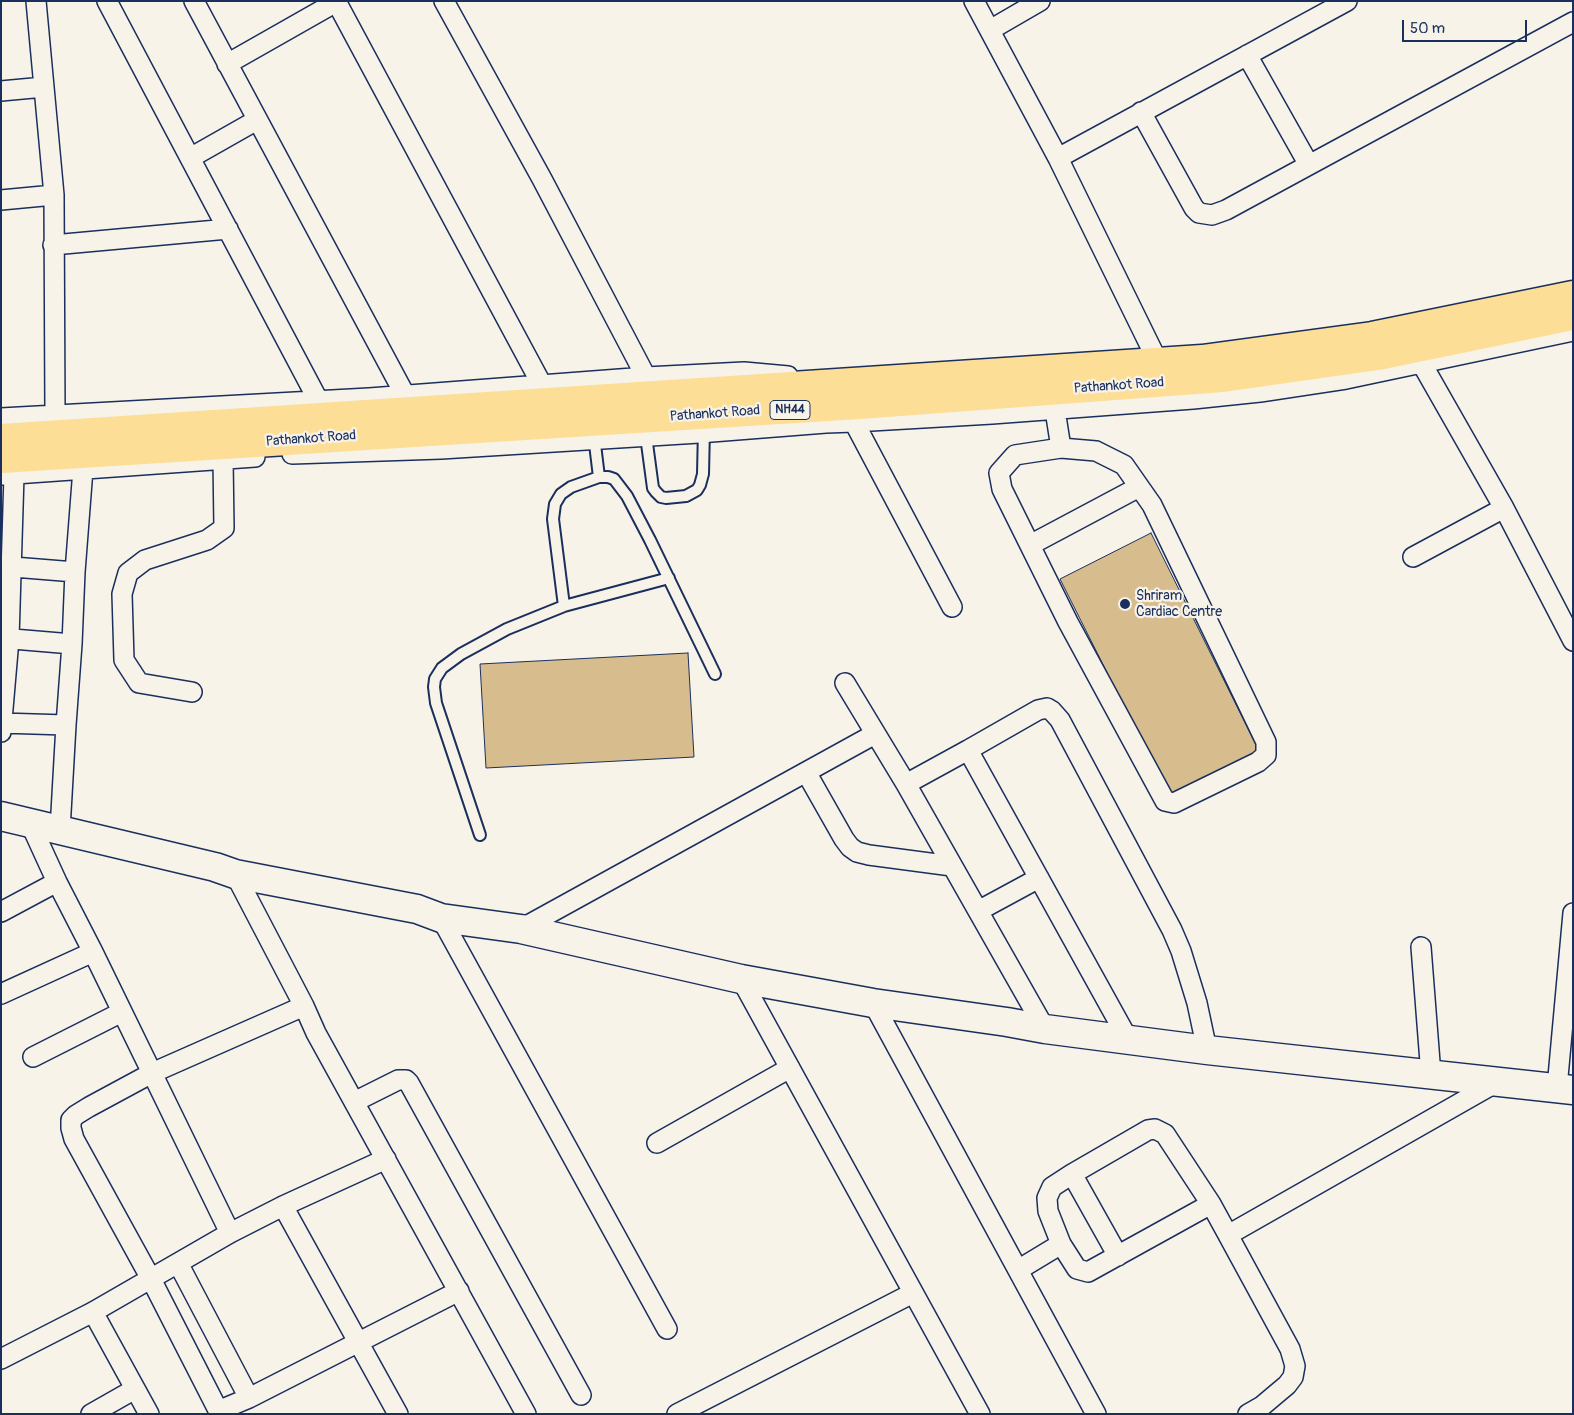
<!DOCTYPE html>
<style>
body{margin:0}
#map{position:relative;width:1574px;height:1415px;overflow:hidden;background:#f7f3e8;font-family:Pangolin,sans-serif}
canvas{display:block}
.frame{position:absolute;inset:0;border:2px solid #1b2f5e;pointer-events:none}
.scale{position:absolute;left:1402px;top:20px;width:125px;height:22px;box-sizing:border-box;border:2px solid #1b2f5e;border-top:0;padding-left:6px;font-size:15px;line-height:18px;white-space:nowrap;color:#1b2f5e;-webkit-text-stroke:4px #f7f3e8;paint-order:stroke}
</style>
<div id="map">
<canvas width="1574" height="1415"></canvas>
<div class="frame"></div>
<div class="scale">50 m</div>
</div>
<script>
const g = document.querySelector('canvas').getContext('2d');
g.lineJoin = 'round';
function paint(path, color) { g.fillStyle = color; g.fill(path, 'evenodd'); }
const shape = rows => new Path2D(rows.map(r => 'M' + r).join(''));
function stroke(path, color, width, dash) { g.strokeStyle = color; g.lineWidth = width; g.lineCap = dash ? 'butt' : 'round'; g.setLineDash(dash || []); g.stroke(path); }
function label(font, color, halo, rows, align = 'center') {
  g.font = font + ' Pangolin,sans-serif'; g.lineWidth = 4.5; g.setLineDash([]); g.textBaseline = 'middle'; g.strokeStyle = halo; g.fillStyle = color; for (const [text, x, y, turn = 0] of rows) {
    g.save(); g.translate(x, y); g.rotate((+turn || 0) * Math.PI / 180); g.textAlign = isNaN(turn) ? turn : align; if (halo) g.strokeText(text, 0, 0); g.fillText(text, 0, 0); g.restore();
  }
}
const building = shape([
 [1151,533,1259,751,1169,796,1060,579,1151,533],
 [688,653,694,757,486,768,480,664,688,653]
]);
paint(building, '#d7bd8d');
stroke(building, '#1b2f5e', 1);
const lane = shape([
 [594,436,599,477],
 [646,436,653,488,656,492,661,497,666,498,686,496,697,490,700,485,703,474,704,428],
 [564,606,553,519,555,504,561,494,571,487,599,477,608,477,614,479,627,496,650,540,715,674],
 [480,835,436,703,434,687,435,679,442,668,461,654,507,629,564,606,669,578]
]);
const street = shape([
 [36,1,54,195,55,415],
 [107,1,318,400],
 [194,1,405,395],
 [336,1,542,385],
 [444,1,542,179,646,377],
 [974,1,1058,158,1158,362],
 [990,30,1040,1],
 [1247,55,1309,165],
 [227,64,338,1],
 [1,91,44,87],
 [1141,112,1194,208,1199,213,1212,215,1226,210,1309,165,1573,22],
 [190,158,257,120],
 [1058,158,1347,1],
 [1,200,54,195],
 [53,245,228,229],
 [1422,364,1504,508,1573,641],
 [1055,410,1061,448,1096,451,1124,465,1152,505,1266,742,1266,755,1258,762,1174,803,1165,801,1068,622,1002,489,999,473,1015,455,1061,448],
 [1,418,369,398,646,377,744,372,788,376],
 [854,422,952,607],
 [292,454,441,449,699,433,826,423,854,422,992,414,1193,399,1260,392,1346,379,1573,331],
 [1,475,255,457],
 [1030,545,1139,487],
 [1413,557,1504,508],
 [1,566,75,572],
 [1,638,72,644],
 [845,683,906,784,1045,1029],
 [192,692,139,683,124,660,122,594,128,573,145,560,207,540,224,528,223,459],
 [1,723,66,725],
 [1,732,9,639,14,475],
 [968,750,1038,710,1047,708,1052,711,1060,720,1172,930,1181,951,1197,1003,1207,1050],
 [806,772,844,839,850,847,857,852,869,855,952,866],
 [906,784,968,750,1128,1039],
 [30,823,57,882,93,952,230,1233],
 [60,830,66,725,72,644,75,572,83,469],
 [235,874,304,1006,316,1033,526,1414],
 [978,911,1039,878],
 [1,912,57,882],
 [441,918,667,1329],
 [521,929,875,734],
 [1421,947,1431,1075],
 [741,979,980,1414],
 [1,994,93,952],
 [873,1003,1096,1414],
 [33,1057,122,1012],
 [1557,1088,1573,913],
 [354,1102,398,1080,406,1080,409,1083,581,1395],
 [657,1143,790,1068],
 [283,1206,398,1414],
 [1061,1244,1077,1269,1088,1272,1211,1204],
 [1118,1256,1072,1174,1148,1130,1155,1129,1165,1134,1211,1204,1228,1235],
 [178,1263,249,1398],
 [1018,1270,1061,1244,1048,1211,1047,1198,1052,1187,1072,1174],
 [93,1312,149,1414],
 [1,1359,93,1312,230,1233,283,1206,386,1159],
 [218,1411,249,1398,459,1291],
 [91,1414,135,1389],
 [220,1414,151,1279,74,1139,71,1128,71,1120,76,1115,89,1107,152,1073,304,1006],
 [677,1414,913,1293],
 [1248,1414,1262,1406,1287,1385,1293,1377,1295,1366,1290,1349,1228,1235,1497,1082]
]);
const secondary = shape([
 [1,816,215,867,235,874,417,909,441,918,521,929,741,979,873,1003,1007,1022,1045,1029,1207,1050,1573,1090]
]);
const highway = shape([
 [1,438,1202,359,1372,336,1573,295],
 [1,459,859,405,1223,378,1378,356,1573,316]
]);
stroke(lane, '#1b2f5e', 14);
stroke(street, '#1b2f5e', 22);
stroke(secondary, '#1b2f5e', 31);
stroke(highway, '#1b2f5e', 31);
stroke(lane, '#f7f3e8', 10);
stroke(street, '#f7f3e8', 19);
stroke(secondary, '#f7f3e8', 28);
stroke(highway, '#fcde96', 28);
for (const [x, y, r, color] of [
 [1125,604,6,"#1b2f5e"]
]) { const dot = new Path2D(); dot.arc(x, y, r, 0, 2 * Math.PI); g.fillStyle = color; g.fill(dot); stroke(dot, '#f7f3e8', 2); }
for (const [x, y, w] of [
 [790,410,40]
]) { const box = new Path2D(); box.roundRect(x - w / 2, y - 9.5, w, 19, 4); g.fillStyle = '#f7f3e8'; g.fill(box); stroke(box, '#1b2f5e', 1); }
label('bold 12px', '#1b2f5e', null, [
 ["NH44",790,410]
]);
label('14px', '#1b2f5e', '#f7f3e8', [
 ["Pathankot Road",1119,386,-4],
 ["Pathankot Road",715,414,-4],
 ["Pathankot Road",311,439,-4]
]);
label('14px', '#1b2f5e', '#f7f3e8', [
 ["Shriram",1136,596],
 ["Cardiac Centre",1136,612]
], 'left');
</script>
